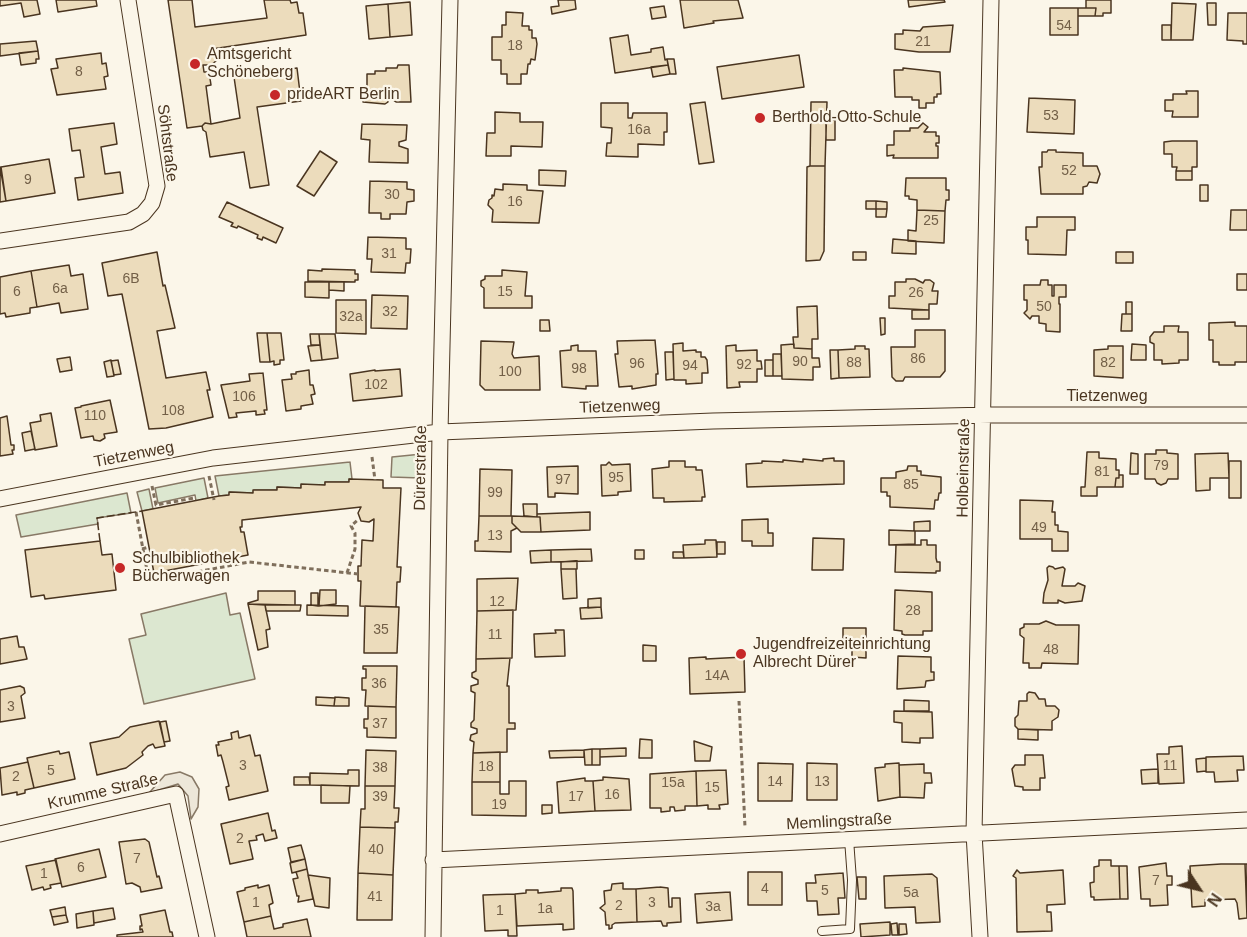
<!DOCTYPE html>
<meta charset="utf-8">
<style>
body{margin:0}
#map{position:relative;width:1247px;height:937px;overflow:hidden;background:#fbf6e9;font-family:Arial,sans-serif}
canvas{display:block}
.north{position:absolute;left:1169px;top:859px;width:60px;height:60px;-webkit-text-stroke:4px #fbf6e9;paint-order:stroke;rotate:125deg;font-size:16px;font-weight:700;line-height:24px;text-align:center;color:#4a3520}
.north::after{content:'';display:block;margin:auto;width:21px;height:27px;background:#4a3520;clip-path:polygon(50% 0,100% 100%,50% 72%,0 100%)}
</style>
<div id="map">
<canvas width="1247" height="937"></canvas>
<div class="north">N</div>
</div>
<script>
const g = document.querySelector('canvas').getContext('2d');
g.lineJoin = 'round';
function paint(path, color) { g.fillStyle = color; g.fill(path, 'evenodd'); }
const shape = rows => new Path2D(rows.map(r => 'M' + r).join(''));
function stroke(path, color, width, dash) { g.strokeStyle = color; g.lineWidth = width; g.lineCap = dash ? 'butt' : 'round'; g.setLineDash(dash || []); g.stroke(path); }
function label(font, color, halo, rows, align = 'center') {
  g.font = font + ' Arial,sans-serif'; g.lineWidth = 4.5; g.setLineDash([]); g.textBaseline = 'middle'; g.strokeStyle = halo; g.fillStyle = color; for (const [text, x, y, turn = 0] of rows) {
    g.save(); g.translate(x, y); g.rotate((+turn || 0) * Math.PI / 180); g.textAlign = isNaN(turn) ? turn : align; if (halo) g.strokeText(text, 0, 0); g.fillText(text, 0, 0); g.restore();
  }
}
const green = shape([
 [422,454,421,478,391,477,392,457,422,454],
 [350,462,352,479,349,479,349,482,325,482,325,485,301,485,301,488,277,487,277,490,254,490,253,493,230,492,229,495,219,496,215,476,350,462],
 [204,478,208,498,196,501,195,495,158,503,155,488,204,478],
 [149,489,153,509,142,511,137,492,149,489],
 [127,493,131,513,97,518,98,524,21,537,16,515,127,493],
 [226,593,230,615,240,613,255,679,144,704,129,639,146,635,141,614,226,593]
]);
paint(green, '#dce7d0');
stroke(green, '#887966', 1.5);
const parking = shape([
 [180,772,192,777,199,789,198,807,191,819,188,796,178,784,149,793,165,775,180,772]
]);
paint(parking, '#ede7d9');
stroke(parking, '#887966', 1.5);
const building = shape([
 [0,0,37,0,40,14,24,17,21,3,0,6,0,0],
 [56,0,96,0,97,6,58,12,56,0],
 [168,0,192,0,195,27,267,18,264,0,290,0,291,3,297,2,299,13,303,13,306,35,212,49,216,56,216,61,211,65,203,65,204,72,209,72,211,85,206,86,211,124,205,123,202,126,187,128,168,0],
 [558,0,575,0,576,9,552,14,551,7,559,6,558,0],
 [680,0,738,0,743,18,713,21,714,23,684,28,680,0],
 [908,0,944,0,945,2,909,7,908,0],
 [1086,0,1111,0,1111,13,1103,13,1103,16,1095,16,1096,8,1086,8,1086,0],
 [410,2,412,35,390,37,388,4,410,2],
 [1172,3,1196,4,1193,40,1171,40,1172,3],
 [1207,3,1216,3,1216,25,1208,25,1207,3],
 [388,4,390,37,369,39,366,6,388,4],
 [664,6,666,17,652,19,650,8,664,6],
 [1050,8,1078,8,1078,35,1050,35,1050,8],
 [1078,8,1096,8,1095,16,1078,16,1078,8],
 [506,12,523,13,522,26,529,26,529,30,532,30,532,38,536,38,537,44,535,60,531,59,530,64,528,64,527,74,521,74,521,84,507,84,507,74,501,74,501,60,492,60,492,37,502,37,502,25,506,25,506,12],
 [1228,13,1247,13,1247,44,1243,44,1243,41,1227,40,1228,13],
 [953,25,950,52,919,52,895,49,895,34,903,34,903,30,920,31,923,27,953,25],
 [1162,25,1171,25,1171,40,1162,40,1162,25],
 [628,35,631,55,651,52,651,49,663,47,665,60,667,59,668,65,615,73,610,38,628,35],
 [36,41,38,51,0,56,0,44,36,41],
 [38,51,39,59,36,59,36,63,21,65,19,53,38,51],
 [101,53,102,64,106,63,108,76,104,77,106,89,57,95,51,69,58,68,56,59,101,53],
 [799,55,804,87,722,99,717,67,799,55],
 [667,59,674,59,676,74,670,74,667,59],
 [398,65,409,65,411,102,396,102,393,100,392,94,389,94,388,102,385,104,363,102,363,88,367,88,367,74,375,74,375,71,386,71,386,68,397,68,398,65],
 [668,65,670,74,653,77,651,67,668,65],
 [297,68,301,101,257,107,269,185,250,188,244,152,210,157,206,132,203,130,202,126,205,123,211,124,240,118,234,77,297,68],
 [903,68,940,72,941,94,937,94,937,97,934,97,934,103,926,103,926,108,919,108,919,100,912,100,912,97,895,97,894,70,903,70,903,68],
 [1186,91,1198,91,1198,117,1172,117,1173,111,1165,111,1165,100,1173,100,1173,94,1187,94,1186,91],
 [1029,98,1075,100,1074,134,1027,132,1029,98],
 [705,102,714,162,699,164,690,104,705,102],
 [811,102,827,102,825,166,810,166,811,102],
 [601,103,628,103,628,118,632,118,633,113,667,113,667,132,664,132,664,145,638,144,638,157,606,156,607,143,611,143,612,128,601,127,601,103],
 [495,112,520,113,520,122,543,122,542,147,511,146,511,156,486,156,487,133,495,133,495,112],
 [826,119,835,120,835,140,826,140,826,119],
 [114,123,117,144,101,147,105,174,120,172,123,193,78,200,75,178,84,177,80,150,72,151,69,129,114,123],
 [923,123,928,127,924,132,936,132,936,136,939,136,939,143,936,143,936,146,938,146,938,158,893,158,894,155,887,156,887,145,894,145,894,131,910,131,910,128,918,128,923,123],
 [362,124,407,125,406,140,399,142,399,146,408,149,408,163,369,162,370,140,361,139,362,124],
 [1172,141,1197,141,1197,167,1192,167,1192,171,1176,171,1177,167,1172,167,1172,154,1164,154,1164,142,1172,141],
 [1048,150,1056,150,1056,152,1083,153,1083,166,1097,166,1100,174,1097,183,1089,182,1087,186,1083,187,1083,194,1041,194,1039,167,1042,167,1042,152,1047,152,1048,150],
 [320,151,337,162,314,196,297,186,320,151],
 [49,159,55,193,6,201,1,167,49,159],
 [810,166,825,166,824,251,820,260,806,261,807,167,810,166],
 [0,167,6,201,0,202,0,167],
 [539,170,566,171,565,186,539,185,539,170],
 [1176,171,1192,171,1192,180,1176,180,1176,171],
 [906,178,946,178,946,190,949,190,949,200,946,200,945,211,917,210,917,200,909,199,909,196,905,196,906,178],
 [370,181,407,182,407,189,414,190,414,201,407,202,406,214,390,214,390,219,381,219,381,213,369,213,370,181],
 [503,184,527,185,527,190,543,191,539,223,492,222,493,210,488,205,489,200,492,198,492,195,494,196,495,189,503,190,503,184],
 [1200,185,1208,185,1208,201,1200,201,1200,185],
 [866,201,876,201,876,209,866,209,866,201],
 [876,201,887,202,887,209,876,209,876,201],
 [227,202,283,228,276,243,263,237,262,240,257,238,258,235,238,226,237,228,231,226,233,223,219,217,227,202],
 [876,209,887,209,886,217,876,217,876,209],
 [917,210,945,211,944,243,908,241,908,230,916,231,917,210],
 [1231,210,1247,210,1247,230,1230,230,1231,210],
 [1037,217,1075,217,1075,230,1067,230,1066,255,1028,254,1028,240,1026,240,1026,227,1037,227,1037,217],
 [368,237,406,238,406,249,411,249,410,263,406,263,405,273,371,272,372,259,367,259,368,237],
 [893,239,916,241,916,254,892,253,893,239],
 [157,252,163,286,165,285,175,328,157,331,166,378,206,372,210,390,207,390,213,417,166,428,149,429,122,294,108,296,102,263,157,252],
 [853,252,866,252,866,260,853,260,853,252],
 [1116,252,1133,252,1133,263,1116,263,1116,252],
 [69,265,71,276,83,274,88,309,61,313,59,303,37,307,31,271,69,265],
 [322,269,355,270,355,274,358,274,358,280,355,280,355,282,308,281,308,270,322,271,322,269],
 [502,270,527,272,525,296,532,296,532,308,484,308,484,288,481,286,481,281,485,279,485,276,502,276,502,270],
 [31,271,37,307,30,308,30,313,6,317,5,313,0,314,0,277,31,271],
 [1237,274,1247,274,1247,290,1237,290,1237,274],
 [906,279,915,279,923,283,925,280,930,280,934,283,932,291,938,291,937,304,929,304,929,310,889,308,889,296,895,296,895,282,906,282,906,279],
 [1041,280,1048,280,1048,285,1052,285,1052,296,1054,296,1054,285,1066,285,1066,297,1059,297,1059,304,1060,304,1060,332,1046,331,1046,324,1039,323,1039,316,1032,316,1030,319,1024,313,1027,310,1027,300,1024,300,1024,285,1040,285,1041,280],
 [305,282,329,282,329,298,305,297,305,282],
 [329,282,344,282,344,291,329,290,329,282],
 [372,295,408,296,407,329,371,328,372,295],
 [336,300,366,300,366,334,336,333,336,300],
 [1126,302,1132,302,1132,314,1126,314,1126,302],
 [817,306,818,339,812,339,812,349,794,348,793,337,798,337,797,307,817,306],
 [912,310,929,310,929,319,912,319,912,310],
 [1122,314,1132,314,1132,331,1121,331,1122,314],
 [880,318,885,318,885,334,881,335,880,318],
 [540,320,549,320,550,331,540,331,540,320],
 [1235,322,1235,326,1247,326,1247,362,1235,362,1235,365,1219,365,1219,362,1213,362,1213,340,1209,340,1209,323,1235,322],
 [1164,326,1179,326,1178,332,1188,332,1188,360,1179,360,1179,363,1162,364,1162,360,1154,360,1154,344,1150,342,1150,337,1154,332,1164,332,1164,326],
 [915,330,945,330,945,371,940,377,905,377,903,381,896,381,892,377,891,347,915,347,915,330],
 [257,333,267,333,270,362,260,362,257,333],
 [267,333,281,333,284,360,280,360,280,364,274,365,274,361,270,362,267,333],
 [310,334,319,334,320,345,311,345,310,334],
 [319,334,335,334,338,358,322,360,319,334],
 [655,340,658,374,656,374,656,385,632,389,632,386,619,387,615,354,618,354,617,341,655,340],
 [481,341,514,342,512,354,514,358,539,356,540,390,485,390,480,385,481,341],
 [683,343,683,351,696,350,696,352,701,352,701,357,705,357,707,360,708,373,702,373,702,383,686,384,686,380,674,380,673,344,683,343],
 [794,344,794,348,812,349,812,358,819,358,820,367,813,367,813,380,782,379,781,345,794,344],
 [1132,344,1146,345,1146,360,1131,360,1132,344],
 [320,345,322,360,311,361,308,346,320,345],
 [578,345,578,351,596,351,598,386,586,386,586,389,562,387,560,351,571,350,571,346,578,345],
 [736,345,736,351,757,350,757,361,761,361,762,369,757,369,757,382,739,382,740,387,727,388,726,346,736,345],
 [855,346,865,346,865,349,869,349,870,377,839,378,838,350,855,349,855,346],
 [1108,346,1123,346,1123,378,1094,376,1094,350,1108,349,1108,346],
 [830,350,838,350,839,378,831,379,830,350],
 [665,352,673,352,674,379,666,380,665,352],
 [773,354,781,354,782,376,773,376,773,354],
 [70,357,72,370,60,372,57,359,70,357],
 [111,360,114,376,107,377,104,362,111,360],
 [118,360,121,374,114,375,111,361,118,360],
 [765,360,773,360,773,376,765,376,765,360],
 [400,369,402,396,353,401,350,374,375,370,375,371,400,369],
 [309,370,310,385,313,385,315,394,311,395,313,404,301,406,301,409,286,411,282,380,292,379,291,374,296,374,296,372,309,370],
 [263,373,267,410,264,410,265,414,256,415,256,411,236,413,237,417,229,418,221,385,250,381,249,374,263,373],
 [110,400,117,432,104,434,105,438,100,441,94,440,93,436,81,438,75,408,81,407,81,406,110,400],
 [51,413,57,446,35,450,30,423,41,421,40,415,51,413],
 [7,416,11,445,14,445,14,450,12,450,13,454,0,456,0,418,7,416],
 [31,431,35,449,25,451,22,433,31,431],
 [1156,450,1167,450,1167,453,1178,454,1178,479,1168,479,1166,483,1161,485,1157,483,1155,479,1145,479,1145,454,1156,454,1156,450],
 [1087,452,1099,452,1099,458,1116,459,1116,470,1119,470,1119,478,1116,478,1115,487,1097,487,1097,496,1081,496,1081,487,1085,487,1087,452],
 [1131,453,1138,454,1138,474,1130,474,1131,453],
 [1228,453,1229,478,1210,478,1210,490,1196,491,1195,454,1228,453],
 [834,458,834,461,844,461,844,484,747,487,746,464,762,463,762,461,783,462,783,460,803,462,803,459,823,461,823,459,834,458],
 [669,461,685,461,685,467,696,467,696,470,702,470,705,497,702,497,702,501,664,502,664,498,653,498,652,469,669,467,669,461],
 [1229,461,1241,461,1241,498,1229,498,1229,461],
 [609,462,612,465,630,464,631,491,618,492,618,495,602,496,601,465,606,465,609,462],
 [578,466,578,494,555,493,555,497,548,497,547,467,578,466],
 [908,466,917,466,917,471,921,471,921,475,941,477,941,493,939,493,938,500,935,500,934,509,890,507,890,496,887,496,887,492,881,492,881,478,896,478,896,472,907,470,908,466],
 [480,469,512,470,511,516,479,516,480,469],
 [1119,475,1123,475,1123,487,1115,487,1116,478,1119,478,1119,475],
 [349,479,383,480,383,488,401,488,397,567,401,567,400,582,397,582,396,607,360,606,361,581,358,581,358,566,361,566,362,540,373,541,374,519,369,522,361,521,358,513,361,507,242,520,242,527,240,527,241,532,244,532,248,555,154,573,142,511,219,496,229,495,229,492,253,493,253,490,277,490,277,487,301,488,301,484,325,485,325,482,349,482,349,479],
 [1020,500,1053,501,1052,512,1055,512,1055,525,1058,525,1058,531,1068,532,1068,551,1052,551,1052,539,1020,539,1020,500],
 [523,504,537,504,537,517,524,516,523,504],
 [590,512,590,530,541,532,540,517,537,517,537,514,590,512],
 [479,516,512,516,512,523,517,528,511,531,511,552,475,551,475,541,478,541,479,516],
 [512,516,540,517,541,532,521,532,512,523,512,516],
 [768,519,768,533,773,533,773,546,752,546,752,541,742,541,742,520,768,519],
 [930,521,930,531,914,531,914,522,930,521],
 [889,530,915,531,915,544,889,545,889,530],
 [813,538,844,539,843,570,812,570,813,538],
 [705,540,716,540,717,557,684,558,683,545,705,544,705,540],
 [921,540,927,540,927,545,936,545,936,558,937,562,940,562,940,571,936,571,936,573,895,572,896,545,921,545,921,540],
 [100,541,102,555,112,554,116,590,45,599,44,595,31,597,25,550,100,541],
 [717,542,725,542,725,554,717,554,717,542],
 [591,549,592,561,551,562,551,550,591,549],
 [551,550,551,562,531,563,530,551,551,550],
 [635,550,644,550,644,559,635,559,635,550],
 [673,552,683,552,684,558,673,558,673,552],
 [577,561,577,569,561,569,561,562,577,561],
 [1049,566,1053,567,1055,569,1063,567,1065,569,1062,586,1075,586,1078,583,1085,586,1082,601,1065,603,1058,600,1058,603,1043,603,1044,593,1048,580,1047,568,1049,566],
 [561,569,576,569,577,598,563,599,561,569],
 [518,578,516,610,477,611,477,579,518,578],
 [320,590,336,590,336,604,319,606,320,590],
 [895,590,932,592,932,631,923,631,923,635,905,635,902,634,902,631,894,630,895,590],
 [258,591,295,591,295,605,248,604,248,603,258,600,258,591],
 [311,593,318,593,318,606,311,605,311,593],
 [601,598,601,607,588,608,588,599,601,598],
 [248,604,265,605,270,629,266,630,268,647,258,650,248,604],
 [265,605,301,605,300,611,266,611,265,605],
 [307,605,348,606,348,616,307,615,307,605],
 [365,606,399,607,397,653,364,653,365,606],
 [601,607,602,618,581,619,580,608,601,607],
 [513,610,512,658,476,659,477,611,513,610],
 [1046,621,1056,625,1079,625,1078,664,1042,663,1041,668,1029,668,1029,663,1023,663,1024,638,1020,635,1020,629,1024,627,1024,624,1039,624,1046,621],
 [843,628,866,628,866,644,843,644,843,628],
 [555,630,564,630,565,656,535,657,534,634,556,633,555,630],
 [17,636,19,647,24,647,27,659,0,664,0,639,17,636],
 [852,644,866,644,866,658,852,657,852,644],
 [643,645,656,646,656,661,643,661,643,645],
 [898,656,931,657,931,672,934,672,934,680,926,681,925,687,897,689,898,656],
 [706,657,706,659,744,657,745,692,690,694,689,658,706,657],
 [510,658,507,686,509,686,509,723,515,723,515,729,507,729,507,752,473,753,474,742,470,740,471,735,477,733,477,729,471,727,471,723,474,720,475,693,471,691,471,686,478,684,478,680,472,677,472,673,476,671,476,659,510,658],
 [363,666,397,666,396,707,365,706,366,690,362,690,362,678,366,678,366,669,363,669,363,666],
 [20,686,24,688,25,693,21,696,25,718,0,722,0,690,20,686],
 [1029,692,1035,693,1039,699,1045,699,1046,706,1055,706,1059,710,1058,717,1052,721,1052,730,1018,729,1015,726,1015,718,1018,715,1019,701,1027,701,1027,694,1029,692],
 [316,697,335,698,334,706,316,705,316,697],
 [335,697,349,698,349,706,334,706,335,697],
 [904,700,929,701,929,711,904,711,904,700],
 [368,706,396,707,396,738,367,737,367,728,364,728,364,719,368,719,368,706],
 [894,711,932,712,933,738,920,738,920,743,902,742,902,723,894,722,894,711],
 [159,721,165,746,155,748,153,744,148,746,142,752,143,755,126,768,97,775,90,743,119,737,130,727,159,721],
 [166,721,170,741,164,742,160,722,166,721],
 [1018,729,1038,730,1038,740,1018,739,1018,729],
 [238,731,239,738,250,735,255,756,260,755,268,791,229,800,226,787,229,786,223,762,221,755,218,756,216,745,219,745,218,742,232,739,231,733,238,731],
 [640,739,652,740,652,758,639,758,640,739],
 [694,741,712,747,710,761,695,761,694,741],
 [1182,746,1184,783,1159,784,1157,754,1169,754,1169,747,1182,746],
 [626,748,626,756,600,757,600,749,626,748],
 [592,749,592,765,585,765,584,750,592,749],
 [592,749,600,749,600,765,592,765,592,749],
 [366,750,396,751,395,786,365,786,366,750],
 [584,750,584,757,550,758,549,751,584,750],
 [59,751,60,754,69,752,75,779,34,788,27,758,59,751],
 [500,752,500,782,472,782,473,753,500,752],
 [1025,755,1043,755,1045,778,1040,778,1040,790,1023,790,1023,787,1015,786,1012,769,1015,765,1025,765,1025,755],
 [1243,756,1244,770,1237,770,1238,781,1215,782,1214,772,1206,772,1206,757,1243,756],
 [1206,758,1206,771,1197,772,1196,759,1206,758],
 [28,762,34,788,25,790,25,793,17,795,17,792,2,795,0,768,28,762],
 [758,763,793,764,792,801,758,801,758,763],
 [807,763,837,764,837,800,807,800,807,763],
 [899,763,900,797,878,801,875,768,885,767,885,764,899,763],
 [924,764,924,773,931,773,932,783,925,783,924,798,900,797,899,765,924,764],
 [1158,769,1158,783,1142,784,1141,770,1158,769],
 [348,770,359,770,359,786,310,785,310,773,348,774,348,770],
 [726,770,728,804,719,805,720,809,708,809,708,805,697,806,696,771,726,770],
 [696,771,697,806,685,806,685,810,675,811,674,807,670,807,670,811,661,812,661,808,650,808,650,774,696,771],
 [294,777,309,777,310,785,294,785,294,777],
 [603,777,629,779,631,810,595,811,593,781,603,780,603,777],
 [585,778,585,781,593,781,595,811,559,813,557,782,585,778],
 [509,781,526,781,526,816,472,815,472,782,500,782,500,794,509,794,509,781],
 [321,785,350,786,349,803,321,803,321,785],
 [365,786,395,786,394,808,399,808,398,822,395,822,395,828,360,827,361,809,365,809,365,786],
 [542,805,552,805,552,813,542,814,542,805],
 [268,813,272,831,275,830,277,838,265,841,263,834,256,836,257,840,249,841,253,859,230,864,221,824,268,813],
 [360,827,395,828,393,875,358,873,360,827],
 [145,839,149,842,157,877,159,876,162,888,141,892,140,887,132,883,126,884,119,842,145,839],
 [301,845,305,859,291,862,288,848,301,845],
 [99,849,106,877,62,887,55,859,99,849],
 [305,859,307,869,292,873,290,863,305,859],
 [56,860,61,883,50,885,51,888,44,890,43,887,32,890,26,866,56,860],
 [1099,860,1111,860,1111,866,1119,866,1120,899,1094,900,1094,897,1091,897,1090,883,1094,882,1094,867,1099,866,1099,860],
 [1166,863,1167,876,1172,876,1172,885,1167,885,1168,905,1150,906,1150,899,1141,899,1139,867,1166,863],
 [1221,864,1245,864,1247,918,1239,919,1237,903,1235,899,1205,900,1205,906,1192,907,1190,866,1221,864],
 [1245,864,1247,864,1247,918,1245,864],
 [1119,866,1127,866,1128,899,1120,899,1119,866],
 [307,869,313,899,298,902,299,896,297,896,293,879,298,878,296,872,307,869],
 [1017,870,1020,873,1063,870,1065,904,1047,905,1047,912,1051,912,1052,931,1017,932,1016,878,1013,876,1017,870],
 [748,872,782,872,782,905,748,905,748,872],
 [358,873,393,875,392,920,357,920,358,873],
 [843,873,845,898,838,898,839,914,818,915,817,901,807,901,806,883,816,883,815,875,843,873],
 [932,874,937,878,940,922,916,923,915,907,885,908,884,876,932,874],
 [308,875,330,878,329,908,315,906,308,875],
 [857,877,866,877,866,899,859,899,857,877],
 [623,883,623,889,636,889,637,922,615,923,612,925,612,928,609,929,609,925,606,925,605,912,600,908,605,904,604,891,611,890,612,884,623,883],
 [258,885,258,888,269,885,273,903,269,905,271,916,244,922,237,892,245,890,245,888,258,885],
 [660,887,668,888,669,907,672,907,672,898,680,898,681,922,667,923,667,926,663,926,661,921,637,922,636,889,660,887],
 [561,888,572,888,573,891,574,929,563,930,563,924,517,926,515,894,526,893,526,890,538,890,538,893,561,891,561,888],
 [730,892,732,920,697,923,695,894,730,892],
 [515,894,517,936,508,936,508,930,485,931,483,895,515,894],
 [65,907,66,915,52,917,50,910,65,907],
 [113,908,115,919,94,923,93,911,113,908],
 [165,910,170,932,172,932,173,937,117,937,117,935,143,932,142,929,140,930,140,926,142,926,140,915,165,910],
 [93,911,94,925,77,928,76,914,93,911],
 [66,915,68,922,54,925,52,917,66,915],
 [271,916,274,929,283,927,283,924,307,919,311,937,247,937,244,922,271,916],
 [890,922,890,935,861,937,860,924,890,922],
 [897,923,898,935,892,935,891,924,897,923],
 [899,924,906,924,907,934,899,935,899,924]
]);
paint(building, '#ecdcbc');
stroke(building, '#4a3520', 1.5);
const lane = shape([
 [822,931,850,929,852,880,849,839]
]);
const street = shape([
 [0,241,129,222,143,214,152,203,157,186,128,0],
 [0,499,213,458,440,432,713,421,991,415,1247,415],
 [0,834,176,794,207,937],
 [433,860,1247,820],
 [433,937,440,432,450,0],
 [980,937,974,833,991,0]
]);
stroke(lane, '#4a3520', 10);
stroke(street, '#4a3520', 17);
stroke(shape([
 [372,457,375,480],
 [209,476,214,500],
 [152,486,156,505,194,498],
 [136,512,149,581,249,562,358,574],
 [142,549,149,547],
 [347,573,355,549,355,533,351,526,359,519],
 [739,701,745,827]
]), '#7f6f5c', 3, [4.5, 3]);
stroke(lane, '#fbf6e9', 8);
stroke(street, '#fbf6e9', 15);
stroke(shape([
 [100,541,97,518,142,511]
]), '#4a3520', 1.5, [8, 3]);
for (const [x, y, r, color] of [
 [195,64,6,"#c62828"],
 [275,95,6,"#c62828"],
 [760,118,6,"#c62828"],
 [120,568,6,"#c62828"],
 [741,654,6,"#c62828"]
]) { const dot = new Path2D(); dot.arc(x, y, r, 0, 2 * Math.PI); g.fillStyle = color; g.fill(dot); stroke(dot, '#fbf6e9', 2); }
label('14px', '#725f47', null, [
 ["54",1064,26],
 ["21",923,42],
 ["18",515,46],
 ["8",79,72],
 ["53",1051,116],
 ["16a",639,130],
 ["52",1069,171],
 ["9",28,180],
 ["30",392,195],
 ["16",515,202],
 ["25",931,221],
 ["31",389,254],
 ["6B",131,279],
 ["6a",60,289],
 ["6",17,292],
 ["15",505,292],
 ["26",916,293],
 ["50",1044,307],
 ["32",390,312],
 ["32a",351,317],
 ["86",918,359],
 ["90",800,362],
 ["88",854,363],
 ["82",1108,363],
 ["96",637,364],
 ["92",744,365],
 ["94",690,366],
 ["98",579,369],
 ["100",510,372],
 ["102",376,385],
 ["106",244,397],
 ["108",173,411],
 ["110",95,416],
 ["79",1161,466],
 ["81",1102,472],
 ["95",616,478],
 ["97",563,480],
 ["85",911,485],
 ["99",495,493],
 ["49",1039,528],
 ["13",495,536],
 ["12",497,602],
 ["28",913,611],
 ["35",381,630],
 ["11",495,635],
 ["48",1051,650],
 ["14A",717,676],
 ["36",379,684],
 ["3",11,707],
 ["37",380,724],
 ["3",243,766],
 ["11",1170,766],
 ["18",486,767],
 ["38",380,768],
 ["5",51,771],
 ["2",16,777],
 ["14",775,782],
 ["13",822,782],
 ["15a",673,783],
 ["15",712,788],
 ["16",612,795],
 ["39",380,797],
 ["17",576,797],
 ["19",499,805],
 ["2",240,839],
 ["40",376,850],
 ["7",137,859],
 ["6",81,868],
 ["1",44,874],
 ["7",1156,881],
 ["4",765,889],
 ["5",825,891],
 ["5a",911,893],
 ["41",375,897],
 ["1",256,903],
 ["3",652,903],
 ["2",619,906],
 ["3a",713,907],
 ["1a",545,909],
 ["1",500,911]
]);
label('16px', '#4a3520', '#fbf6e9', [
 ["Amtsgericht",207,55],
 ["Schöneberg",207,73],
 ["prideART Berlin",287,95],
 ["Berthold-Otto-Schule",772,118],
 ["Schulbibliothek",132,559],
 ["Bücherwagen",132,577],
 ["Jugendfreizeiteinrichtung",753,645],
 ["Albrecht Dürer",753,663]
], 'left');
label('16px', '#4a3520', '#fbf6e9', [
 ["Söhtstraße",167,143,83],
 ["Tietzenweg",1107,397],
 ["Tietzenweg",620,407,-2],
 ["Tietzenweg",134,455,-11],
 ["Dürerstraße",421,468,-89],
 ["Holbeinstraße",964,468,-89],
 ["Krumme Straße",103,792,-13],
 ["Memlingstraße",839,822,-3]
]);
</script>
